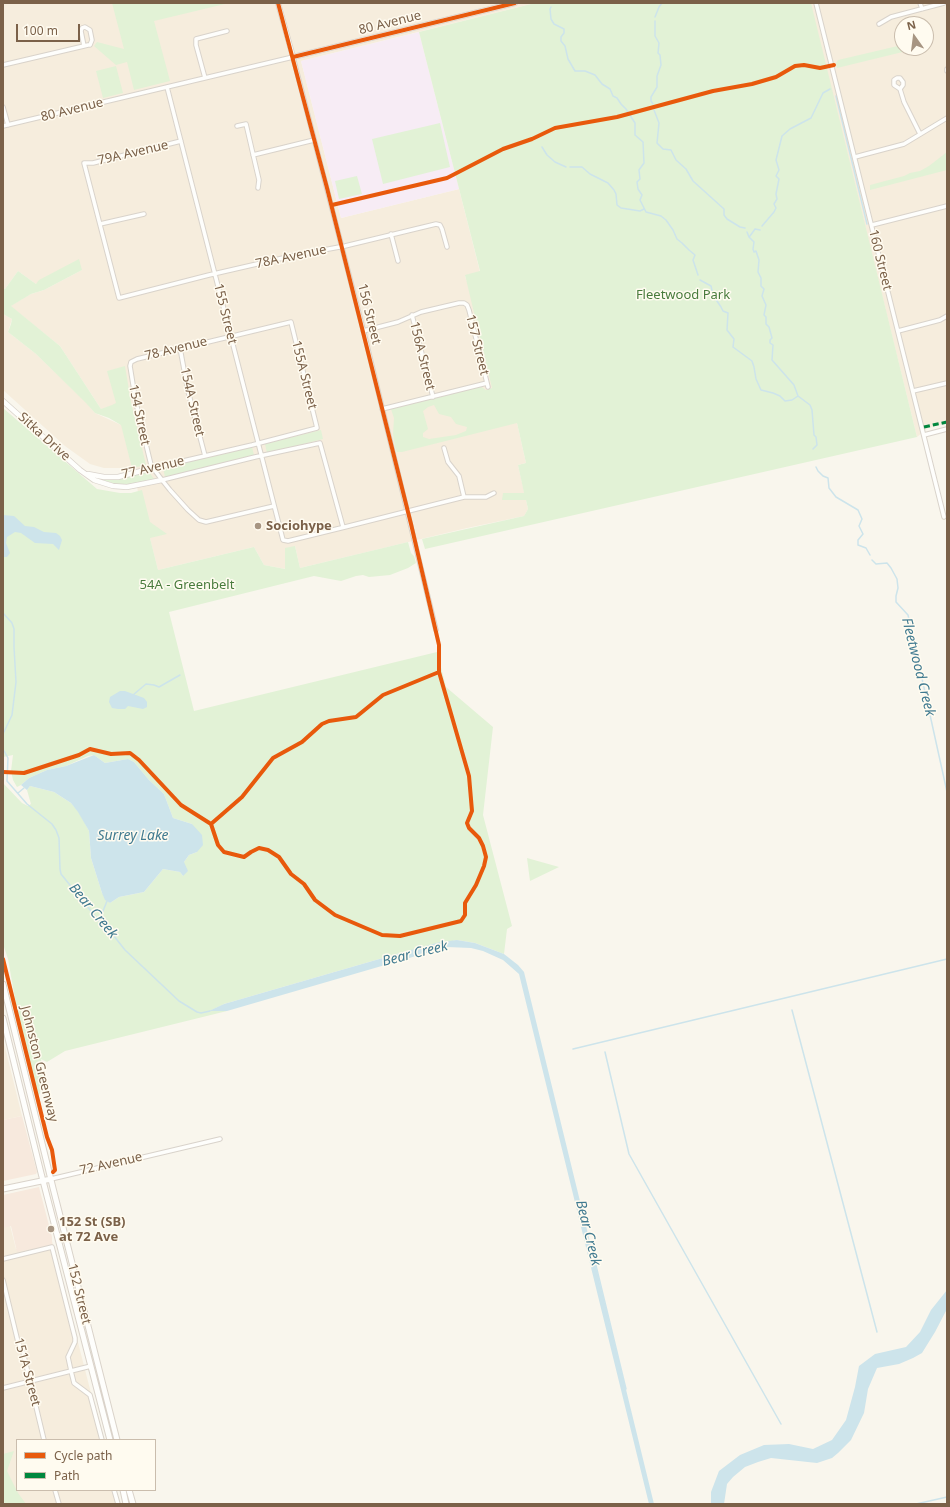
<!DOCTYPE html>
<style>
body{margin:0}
#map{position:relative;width:950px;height:1507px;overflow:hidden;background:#f9f6ed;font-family:"Noto Sans",sans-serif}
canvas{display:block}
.frame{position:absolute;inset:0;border:4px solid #7b6149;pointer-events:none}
.legend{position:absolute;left:16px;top:1439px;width:140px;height:52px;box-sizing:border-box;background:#fffbf0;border:1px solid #cabdad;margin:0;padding:5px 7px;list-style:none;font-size:12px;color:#7b6149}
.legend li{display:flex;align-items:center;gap:8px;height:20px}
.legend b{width:20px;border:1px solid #cabdad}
.north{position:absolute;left:894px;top:16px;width:40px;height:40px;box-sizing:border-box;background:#fffbf0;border:1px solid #cabdad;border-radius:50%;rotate:346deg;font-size:11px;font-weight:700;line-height:16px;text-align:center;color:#7b6149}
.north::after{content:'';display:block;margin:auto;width:14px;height:18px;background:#a79582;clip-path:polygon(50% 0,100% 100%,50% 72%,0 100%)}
.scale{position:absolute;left:16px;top:24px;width:64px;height:18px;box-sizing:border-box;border:2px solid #7b6149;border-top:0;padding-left:5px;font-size:12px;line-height:14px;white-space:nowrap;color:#7b6149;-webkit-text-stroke:3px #fffbf0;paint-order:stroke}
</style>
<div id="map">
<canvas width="950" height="1507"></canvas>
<div class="frame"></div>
<ul class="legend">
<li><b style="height:5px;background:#e8590c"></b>Cycle path</li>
<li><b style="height:5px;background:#00873e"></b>Path</li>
</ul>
<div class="north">N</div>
<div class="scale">100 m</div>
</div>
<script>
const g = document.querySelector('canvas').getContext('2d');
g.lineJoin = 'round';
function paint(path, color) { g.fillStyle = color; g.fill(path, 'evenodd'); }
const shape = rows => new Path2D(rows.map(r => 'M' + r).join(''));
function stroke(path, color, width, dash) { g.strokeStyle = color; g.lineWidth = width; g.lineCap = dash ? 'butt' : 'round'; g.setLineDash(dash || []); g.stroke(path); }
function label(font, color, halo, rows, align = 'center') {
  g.font = font + ' "Noto Sans",sans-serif'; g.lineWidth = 3; g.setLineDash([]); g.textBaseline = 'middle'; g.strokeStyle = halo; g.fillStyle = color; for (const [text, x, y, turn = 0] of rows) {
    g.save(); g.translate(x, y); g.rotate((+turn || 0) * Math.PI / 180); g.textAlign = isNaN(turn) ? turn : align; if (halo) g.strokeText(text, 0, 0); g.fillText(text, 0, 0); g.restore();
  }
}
paint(shape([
 [3,3,535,3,301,61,341,218,459,189,480,272,465,276,517,423,526,463,518,465,528,509,524,516,467,528,300,568,295,546,286,569,264,565,254,547,158,570,132,468,104,468,90,464,65,446,3,390,3,314,12,319,8,332,36,354,87,403,95,413,121,425,101,409,60,346,10,306,31,294,44,290,82,270,36,284,18,271,5,289,3,289],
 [810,3,947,3,947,423,928,428,917,437],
 [902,24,926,24,926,48,902,48],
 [3,1039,22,1116,3,1120],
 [3,1198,16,1249,52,1241,103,1440,17,1440,17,1490,115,1490,119,1504,3,1504]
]), '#f6eddd');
paint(shape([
 [22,1116,37,1172,36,1174,3,1181,3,1120],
 [39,1187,52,1237,52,1245,17,1252,11,1226,3,1228,3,1195]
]), '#f7e9dd');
paint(shape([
 [419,32,459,189,341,218,301,61]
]), '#f7ecf5');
paint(shape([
 [112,3,229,3,154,21,170,81,134,90,127,62,116,65,94,46,97,42,124,49],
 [535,3,811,3,917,437,425,549,422,539,524,516,528,509,526,500,502,500,503,493,524,493,518,465,526,463,517,423,402,452,397,452,395,447,393,434,394,418,391,409,480,386,486,390,492,388,465,275,480,271,419,32],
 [434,405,439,414,451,417,456,424,467,427,466,431,456,435,429,439,423,437,423,433,428,429,423,411,428,407],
 [902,45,902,48,919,48,837,68,836,63,838,60],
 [116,66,123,93,103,98,96,71],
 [440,123,450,167,383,184,372,139],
 [947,152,947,170,870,190,870,185,904,176,910,173,920,171,929,166],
 [357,176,362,194,339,199,335,181],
 [79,259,82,270,44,290,31,294,11,306,60,346,101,409,112,405,116,403,107,371,125,366,131,402,146,465,132,468,121,425,109,418,95,413,86,403,36,354,8,332,11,324,12,319,3,314,3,289,5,289,18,271,36,284,39,280],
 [3,408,97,489,120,493,131,493,142,490,150,522,167,534,150,538,158,570,254,547,264,565,285,569,285,548,295,546,300,568,408,542,411,553,414,556,416,563,408,568,390,575,369,577,363,575,356,576,341,581,314,576,169,612,194,711,437,652,446,687,493,727,483,815,512,926,507,929,504,954,475,943,457,940,407,951,224,1004,210,1011,227,1011,65,1051,47,1062,41,1059,43,1080,40,1093,38,1096,17,1010,8,959,3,944,3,783,22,803,28,806,31,804,27,790,30,786,54,792,71,803,79,812,89,831,91,858,102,893,110,903,119,897,144,892,163,869,180,872,183,876,184,862,189,855,197,852,192,824,173,818,164,794,149,780,134,762,128,759,105,763,94,755,88,756,66,766,47,770,29,778,21,785,17,787,13,780,11,771,13,755,3,757],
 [321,430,323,439,267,453,265,444],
 [252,447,254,455,165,477,163,468],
 [148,471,155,480,134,485,119,485,95,478],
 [527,858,559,867,530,881],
 [14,1451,7,1471,18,1493,26,1504,3,1504,3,1454]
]), '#e2f2d6');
paint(shape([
 [3,515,14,516,25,526,34,527,44,532,56,533,60,536,62,540,59,550,53,544,35,543,21,533,15,532,7,537,6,543,10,553,7,557,3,557],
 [120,691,125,691,144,698,147,702,147,707,143,709,128,706,125,709,118,709,112,708,109,702,110,697],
 [94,755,105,763,128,759,134,762,149,780,164,794,173,818,192,824,202,835,203,845,197,852,189,855,184,862,188,871,183,876,180,872,163,869,144,892,119,897,110,903,107,901,105,900,102,893,91,858,89,831,78,812,71,803,54,792,30,786,27,790,21,785,29,778,47,770,66,766],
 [457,940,475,943,504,954,518,965,524,972,654,1504,649,1504,519,974,503,960,483,951,471,948,447,947,227,1011,209,1011,224,1004,407,951,440,942],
 [947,1290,947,1309,935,1332,922,1353,913,1358,899,1364,877,1368,868,1389,864,1413,851,1440,838,1453,832,1458,817,1463,771,1458,758,1462,745,1467,733,1477,727,1484,724,1504,711,1504,711,1492,719,1471,740,1455,764,1445,789,1444,813,1449,832,1440,846,1420,855,1387,859,1366,875,1354,906,1347,920,1332,931,1310]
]), '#cde4eb');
stroke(shape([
 [551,7,550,9,551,19,554,24,564,29,564,33,561,37,561,41,565,46,568,59,575,71,585,71,595,75,602,84,610,89,613,96,617,98,621,104,626,109,635,123,635,135,643,142,644,163,639,170,640,179,637,182,638,189,642,195,640,200,646,212,661,216,666,220,673,230,677,239,682,243,689,250,695,255,693,260,698,275],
 [655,17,659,7,662,3],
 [836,96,867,224],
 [653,104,651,101,651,97,657,87,657,76,661,65,660,55,658,53,659,43,655,36,655,21],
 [654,110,659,123,657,143,663,149,671,150,676,160,686,169,693,181,724,209,724,215,727,219,740,227,745,228],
 [542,147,547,155,555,162,566,167],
 [570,167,582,167,590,174,608,183,614,190,616,194,617,205,621,208,640,211,644,209],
 [762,226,774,212,776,208,774,204,777,199,776,194,779,179,776,176,779,170,776,160,782,136,790,129,811,118,823,93,830,89],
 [747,232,749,237,754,242,753,249,754,252,756,251,759,260,758,272,761,278,761,286,764,289,762,296,766,305,764,315,766,317,766,324,769,327,772,338,770,340,770,343,773,345,772,360,794,385,798,396],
 [750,236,755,229,760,230],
 [700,280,711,286,713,295,721,307,723,311,728,313,727,330,734,339,733,347,752,361,754,367,756,379,761,390,773,393,780,396,785,401,792,400,798,396,810,405,812,410,814,435,816,437,817,445,813,449],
 [816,467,818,471,823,476,828,478,829,488,836,497,858,510,862,519,859,526,863,534,858,540,858,545,866,548,870,555],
 [872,560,876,564,887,563,891,568,897,579,898,588,896,596,896,602,908,615,947,792],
 [3,613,12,623,14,629,14,647,16,682,12,715,3,734],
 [133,695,146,684,154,685,159,687,180,675],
 [3,749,8,758,7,781,27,804,52,824,56,830,59,838,60,869,61,874,99,921,110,931,125,950,179,1001,197,1012,201,1013,210,1011],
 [18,793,24,788],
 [99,921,107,901],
 [792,1010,877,1332],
 [573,1049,947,959],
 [605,1052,629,1154,781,1424],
 [592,1249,626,1389],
 [916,1504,947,1497]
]), '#cde4eb', 1.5);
const minor = shape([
 [816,3,944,517],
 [920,3,922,9],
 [879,24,891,17,944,3],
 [3,65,84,46,88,45,90,45,92,40,90,30,85,27,82,28,81,31,84,46],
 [947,69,947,71],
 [205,78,196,45,196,39,227,31],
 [167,87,283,540,288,541,345,527,464,497,486,497,494,493],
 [900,89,903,85,903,82,900,78,897,78,894,80,894,85,900,89,904,102,920,134],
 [3,107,8,125],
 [3,126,293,57,365,337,436,630],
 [237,126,246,124,259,180,258,188],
 [181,141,93,163,84,163,119,298,209,275,296,255,345,246,436,224,440,225,442,229,447,247],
 [253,155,314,140],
 [855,157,904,144,947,118],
 [100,224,144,214],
 [872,225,947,206],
 [391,234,398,261],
 [412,315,433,397],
 [363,331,398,322,421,312,459,303,464,303,467,305,469,310,488,387],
 [898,331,940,320,947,316],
 [180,348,188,391,205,456],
 [913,391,947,383],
 [382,409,487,383],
 [924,435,947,429],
 [444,448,448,462,459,476,464,497],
 [153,468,252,445,317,428,291,322,137,359,131,362,130,366,136,403,151,465,152,467,153,468,162,480,170,490,188,510,199,520,206,522,274,506],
 [162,480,255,457,320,443,343,527],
 [51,1179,220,1139],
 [3,1259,52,1247,75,1338,75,1342,68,1357,71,1371,74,1383,90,1395,102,1440],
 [3,1280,18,1342,23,1352,44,1440],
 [3,1388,91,1366],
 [55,1490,59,1504],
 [114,1490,118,1504]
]);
const tertiary = shape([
 [278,3,293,57,515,3],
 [3,401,80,470,94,480,113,486,127,487,162,480],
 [88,474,104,477,118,477,153,468]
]);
const secondary = shape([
 [3,984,53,1188,117,1440],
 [3,1018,41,1173,110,1440],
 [3,1189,51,1179],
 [123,1490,126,1504],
 [129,1490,133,1504]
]);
stroke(minor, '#d9d3cb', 5.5);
stroke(tertiary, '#d9d3cb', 6);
stroke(secondary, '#dad3ca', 7);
stroke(minor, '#fefefc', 3.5);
stroke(tertiary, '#fefefc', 4.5);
stroke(secondary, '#fefefc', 5);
stroke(shape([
 [924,427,947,422]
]), '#00873e', 3, [6, 3]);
stroke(shape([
 [293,57,515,3],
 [332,205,447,178,503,149,532,139,555,128,617,117,713,91,752,84,776,77,795,66,804,65,820,68,834,65],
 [3,772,24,773,79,755,90,749,111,754,130,753,139,760,181,805,211,824,242,797,273,758,302,742,322,724,329,721,356,717,383,695,439,672,439,645,411,524,327,188,278,3],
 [211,824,218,845,224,852,244,857,251,852,259,848,268,850,279,857,291,874,304,884,315,900,335,915,382,935,400,936,461,921,465,915,465,903,476,885,484,866,486,857,483,846,479,838,469,828,467,823,472,811,469,776,439,672],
 [3,959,47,1137,52,1150,55,1170,53,1172]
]), '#e8590c', 4);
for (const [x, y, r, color] of [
 [258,526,4,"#a79582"],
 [51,1229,4,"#a79582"]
]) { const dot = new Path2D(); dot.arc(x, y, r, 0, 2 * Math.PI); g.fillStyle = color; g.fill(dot); stroke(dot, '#fffbf0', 1.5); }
label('13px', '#7b6149', '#fffbf0', [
 ["80 Avenue",390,23,-14],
 ["80 Avenue",72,110,-14],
 ["79A Avenue",133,153,-13],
 ["78A Avenue",291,257,-12],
 ["160 Street",880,260,76],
 ["155 Street",225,314,76],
 ["156 Street",369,314,76],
 ["157 Street",477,345,76],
 ["78 Avenue",176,349,-14],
 ["156A Street",422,356,76],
 ["155A Street",304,375,76],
 ["154A Street",192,402,77],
 ["154 Street",139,415,78],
 ["Sitka Drive",44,437,42],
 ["77 Avenue",153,468,-13],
 ["Johnston Greenway",39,1064,76],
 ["72 Avenue",111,1164,-13],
 ["152 Street",79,1294,76],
 ["151A Street",27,1372,75]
]);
label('13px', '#487b3c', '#fffbf0', [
 ["Fleetwood Park",683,295],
 ["54A - Greenbelt",187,585]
]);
label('bold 13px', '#7b6149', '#fffbf0', [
 ["Sociohype",266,526],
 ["152 St (SB)",59,1222],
 ["at 72 Ave",59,1237]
], 'left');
label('italic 14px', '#407a90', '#fffbf0', [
 ["Fleetwood Creek",918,667,76],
 ["Surrey Lake",133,836],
 ["Bear Creek",93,911,50],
 ["Bear Creek",415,954,-14],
 ["Bear Creek",588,1233,76]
]);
</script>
